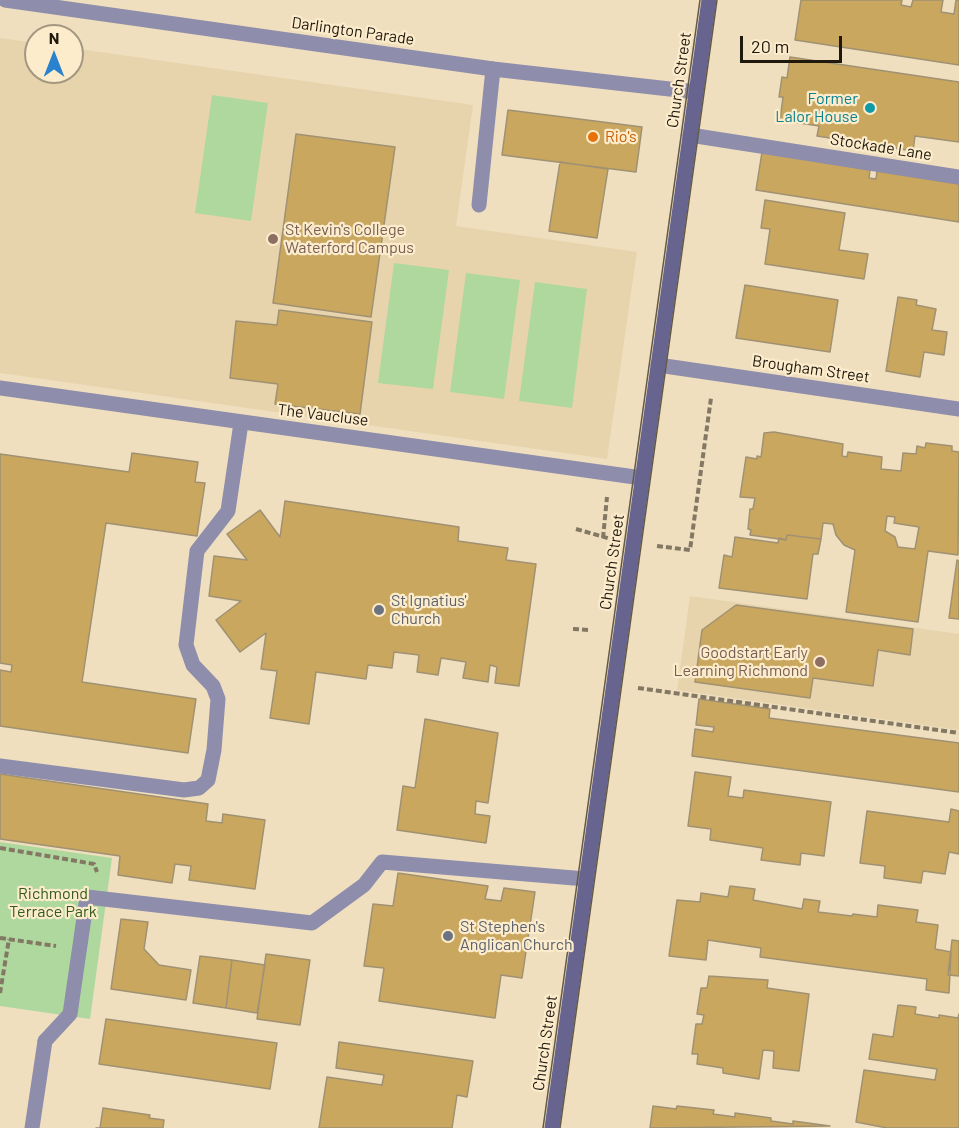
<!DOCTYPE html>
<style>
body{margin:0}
#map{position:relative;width:959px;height:1128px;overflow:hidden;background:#efdfbf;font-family:Barlow,sans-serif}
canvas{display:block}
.north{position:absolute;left:24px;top:24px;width:60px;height:60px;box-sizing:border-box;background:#fceccc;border:2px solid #a39780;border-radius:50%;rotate:0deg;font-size:16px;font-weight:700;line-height:24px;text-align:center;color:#1e180d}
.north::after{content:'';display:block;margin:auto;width:21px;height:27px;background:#2a82cf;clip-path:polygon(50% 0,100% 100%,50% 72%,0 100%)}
.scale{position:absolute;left:740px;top:36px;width:102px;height:27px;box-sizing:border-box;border:3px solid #1e180d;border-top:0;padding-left:8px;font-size:18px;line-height:21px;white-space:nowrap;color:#1e180d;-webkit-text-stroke:4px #fceccc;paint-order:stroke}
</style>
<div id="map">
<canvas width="959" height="1128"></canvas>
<div class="north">N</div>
<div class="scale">20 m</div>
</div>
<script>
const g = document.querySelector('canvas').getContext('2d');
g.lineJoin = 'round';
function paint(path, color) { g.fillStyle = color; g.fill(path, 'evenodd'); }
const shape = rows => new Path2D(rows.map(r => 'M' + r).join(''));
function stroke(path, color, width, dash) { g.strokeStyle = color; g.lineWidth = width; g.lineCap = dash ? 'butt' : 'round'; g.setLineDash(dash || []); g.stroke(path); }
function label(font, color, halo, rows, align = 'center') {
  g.font = font + ' Barlow,sans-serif'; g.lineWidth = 4.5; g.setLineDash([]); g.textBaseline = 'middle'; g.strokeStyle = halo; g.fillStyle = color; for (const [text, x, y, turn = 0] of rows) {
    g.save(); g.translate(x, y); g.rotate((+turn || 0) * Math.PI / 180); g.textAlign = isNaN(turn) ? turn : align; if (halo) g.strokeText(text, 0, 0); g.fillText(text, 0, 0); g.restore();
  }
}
paint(shape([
 [0,38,36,43,36,72,72,72,72,48,473,105,456,226,637,252,607,459,0,373],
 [690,596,959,634,959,730,677,690]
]), '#e7d4ad');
paint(shape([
 [212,95,268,103,251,221,195,213],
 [394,263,449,270,433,389,378,383],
 [466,273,520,280,504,399,450,392],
 [535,282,587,289,572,408,519,401],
 [0,842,112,858,90,1019,0,1006]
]), '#afd89e');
const building = shape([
 [801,0,902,0,901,5,911,7,913,0,943,0,941,12,954,14,956,0,959,0,959,65,795,40,801,0],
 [790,57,959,82,959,142,915,136,913,151,817,136,819,126,780,120,783,97,779,97,782,77,787,78,790,57],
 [508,110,642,127,636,172,502,155,508,110],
 [296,134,395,147,371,317,273,303,296,134],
 [762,152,870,170,869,178,876,179,877,171,959,184,959,222,756,190,762,152],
 [560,162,608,169,597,238,549,231,560,162],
 [765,200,845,213,839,250,868,254,864,279,765,264,770,229,761,228,765,200],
 [745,285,838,300,830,352,736,338,745,285],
 [898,297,917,300,916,305,936,309,932,330,947,332,944,355,924,352,920,377,886,371,898,297],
 [279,310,372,322,360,414,275,404,278,384,230,378,236,321,277,325,279,310],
 [774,432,843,444,842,456,847,457,848,452,882,457,881,469,901,471,903,453,916,454,917,446,925,448,926,443,952,446,952,451,959,452,958,555,928,551,918,622,846,612,855,550,844,545,836,535,833,524,823,523,821,539,787,535,786,540,750,535,751,530,748,529,750,509,753,509,755,498,740,497,746,457,757,459,757,456,761,457,764,433,774,432],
 [887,516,895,517,894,523,919,527,915,549,898,547,895,537,885,531,887,516],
 [132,453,198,462,195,482,205,483,197,536,106,523,82,682,196,699,188,753,0,726,0,670,11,672,12,665,0,663,0,454,129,472,132,453],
 [285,501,459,527,458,541,508,548,506,560,536,564,519,686,495,683,497,667,490,665,488,682,463,678,466,662,441,658,438,675,417,672,419,655,394,652,392,668,368,665,366,679,316,672,309,724,270,718,277,671,261,669,266,633,240,652,216,620,241,601,209,596,214,556,247,560,227,534,260,510,280,537,285,501],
 [787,535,821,539,818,554,813,554,807,599,719,588,724,555,732,557,735,537,778,543,779,538,786,540,787,535],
 [957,560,959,561,959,619,949,618,957,560],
 [736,605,913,629,910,655,878,650,873,686,813,678,810,698,695,682,702,630,736,605],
 [699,699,770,709,769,718,959,743,959,792,692,756,695,729,713,732,714,727,696,725,699,699],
 [425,719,498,733,488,803,476,801,475,814,490,816,486,843,397,830,403,786,415,788,425,719],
 [695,772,731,777,728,796,743,798,744,790,831,802,824,856,801,853,800,865,761,860,763,848,710,840,711,829,688,826,695,772],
 [0,774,208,804,206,821,222,823,223,814,265,820,255,889,189,880,191,866,175,864,172,883,118,875,120,856,0,839,0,774],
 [951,809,959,811,959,854,949,852,945,874,923,871,921,883,884,878,885,866,860,863,867,811,949,822,951,809],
 [398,873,488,886,485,899,501,901,504,888,535,892,522,978,501,975,495,1018,379,1001,384,968,364,966,373,904,393,906,398,873],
 [730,886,755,889,753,900,802,909,804,899,820,901,818,912,852,916,853,914,877,917,878,905,918,910,916,922,938,925,935,949,951,952,949,993,926,990,927,979,760,957,761,948,708,940,706,960,669,956,677,900,700,902,701,893,728,897,730,886],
 [121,919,148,922,144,949,159,965,191,970,186,1000,111,989,121,919],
 [952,940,959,941,959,976,948,975,952,940],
 [266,954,310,960,300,1025,257,1019,266,954],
 [200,956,232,960,226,1008,193,1003,200,956],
 [232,960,265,965,257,1013,226,1008,232,960],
 [709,976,768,980,767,988,809,994,799,1071,773,1068,774,1051,763,1050,759,1079,723,1073,723,1068,697,1064,698,1054,692,1054,696,1024,702,1024,704,1015,697,1014,701,988,707,988,709,976],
 [898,1005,916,1007,915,1014,939,1018,939,1015,958,1018,959,1014,959,1128,887,1128,856,1122,864,1070,935,1080,937,1069,869,1059,873,1034,893,1037,898,1005],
 [106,1019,277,1043,270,1089,99,1064,106,1019],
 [339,1042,473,1061,467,1097,457,1095,452,1128,319,1128,327,1077,382,1085,384,1075,336,1068,339,1042],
 [653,1106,676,1109,677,1106,714,1110,713,1114,735,1117,735,1113,771,1118,771,1121,793,1124,793,1121,830,1126,650,1128,653,1106],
 [103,1108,150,1115,149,1118,164,1120,163,1128,96,1128,100,1128,103,1108]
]);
paint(building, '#c9a75e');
stroke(building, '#a09173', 1.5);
stroke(shape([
 [576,529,611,539],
 [603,538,607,497],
 [657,546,690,550,711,398],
 [573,629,590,630],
 [638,688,959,733],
 [0,848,94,864,97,872],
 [0,938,56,946],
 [0,993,9,939]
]), '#837863', 4, [6, 3]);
stroke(shape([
 [690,135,959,177],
 [479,205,493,69],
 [0,766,184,790,199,788,208,780,214,750,218,699,213,686,193,665,186,645,197,551,228,511,241,423],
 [45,1041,70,1014,87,897,312,923,364,885,382,862,586,879]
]), '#8e8dab', 15);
stroke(shape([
 [5,0,493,69,696,92],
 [658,365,959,409],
 [0,388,642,478],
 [32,1128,45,1041]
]), '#8e8dab', 15);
stroke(shape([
 [552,1128,709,0]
]), '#686490', 15);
stroke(shape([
 [543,1128,700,0],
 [560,1128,717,0]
]), '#625947', 1.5);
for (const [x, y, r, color] of [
 [870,108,6,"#0f9aa8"],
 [593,137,6,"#e8710a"],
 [273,239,6,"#8d6e63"],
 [379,610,6,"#6b7280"],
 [820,662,6,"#8d6e63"],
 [448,936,6,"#6b7280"]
]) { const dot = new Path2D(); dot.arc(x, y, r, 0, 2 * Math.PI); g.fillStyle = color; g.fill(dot); stroke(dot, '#fceccc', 2); }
label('16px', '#1e180d', '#fceccc', [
 ["Darlington Parade",353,31,8],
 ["Church Street",679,80,-82],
 ["Stockade Lane",881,147,9],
 ["Brougham Street",811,369,8],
 ["The Vaucluse",323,415,7],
 ["Church Street",612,562,-82],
 ["Church Street",545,1043,-82]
]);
label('16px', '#0d838f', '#fceccc', [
 ["Former",858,99],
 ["Lalor House",858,117]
], 'right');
label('16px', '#c56008', '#fceccc', [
 ["Rio's",605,137]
], 'left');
label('16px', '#785e54', '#fceccc', [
 ["St Kevin's College",285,230],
 ["Waterford Campus",285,248],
 ["Goodstart Early",808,653,"right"],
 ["Learning Richmond",808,671,"right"]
], 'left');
label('16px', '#5b616d', '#fceccc', [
 ["St Ignatius'",391,601],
 ["Church",391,619],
 ["St Stephen's",460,927],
 ["Anglican Church",460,945]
], 'left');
label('16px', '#315a1b', '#fceccc', [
 ["Richmond",53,894],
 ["Terrace Park",53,912]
]);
</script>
